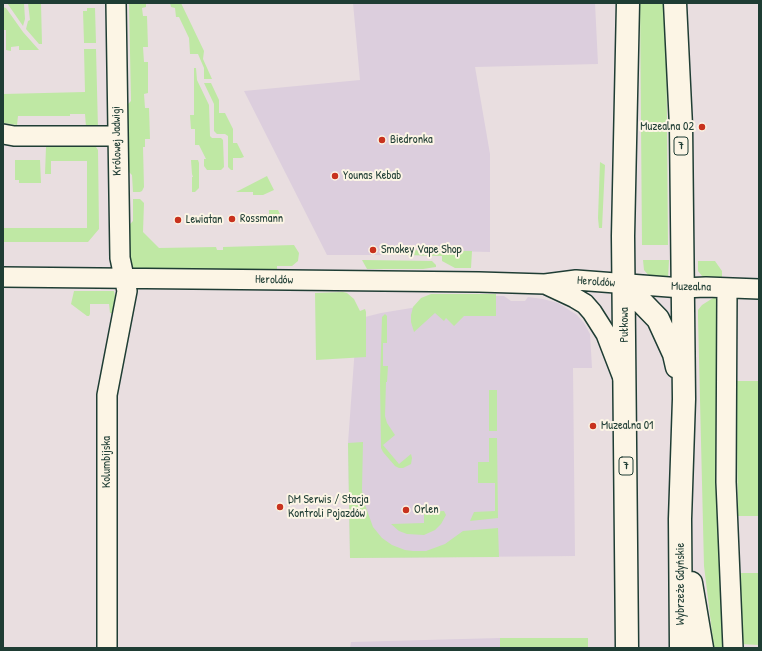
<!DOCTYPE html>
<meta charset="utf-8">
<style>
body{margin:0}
#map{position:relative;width:762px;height:651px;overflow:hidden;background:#e9dee0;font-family:"Patrick Hand",sans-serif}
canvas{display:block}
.frame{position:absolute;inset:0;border:4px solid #1f3d34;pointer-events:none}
</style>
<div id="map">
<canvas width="762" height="651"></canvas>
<div class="frame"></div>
</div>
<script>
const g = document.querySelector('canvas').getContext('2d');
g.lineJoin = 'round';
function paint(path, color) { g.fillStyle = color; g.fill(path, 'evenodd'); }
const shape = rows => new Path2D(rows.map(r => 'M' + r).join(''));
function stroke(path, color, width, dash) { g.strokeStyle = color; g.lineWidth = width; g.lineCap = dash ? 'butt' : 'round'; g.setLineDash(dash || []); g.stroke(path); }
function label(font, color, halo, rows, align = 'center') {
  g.font = font + ' "Patrick Hand",sans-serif'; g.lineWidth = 4; g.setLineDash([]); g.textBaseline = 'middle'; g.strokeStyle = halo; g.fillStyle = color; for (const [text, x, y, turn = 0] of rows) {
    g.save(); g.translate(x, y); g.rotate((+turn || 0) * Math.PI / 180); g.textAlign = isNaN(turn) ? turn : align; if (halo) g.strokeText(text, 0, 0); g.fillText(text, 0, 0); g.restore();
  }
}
paint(shape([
 [353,3,595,3,598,64,475,67,490,154,490,252,408,250,405,255,327,255,244,91,360,80],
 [496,294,496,296,504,296,511,301,525,301,528,297,543,299,558,303,577,315,584,323,590,334,592,368,573,368,575,556,350,558,348,443,357,319,381,313],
 [500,638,500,648,350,648,351,642]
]), '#dccedd');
paint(shape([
 [7,3,24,3,25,19,23,26],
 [28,3,41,3,42,44,39,44,26,29,28,21,30,20],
 [129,3,146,3,146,7,142,8,143,16,147,16,148,47,143,47,144,62,148,62,148,93,144,94,145,108,149,108,150,139,145,139,145,147,143,147,144,187,142,191,140,192,133,192,132,175,126,169,124,108,131,101],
 [170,3,181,3,204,51,203,59,212,79,204,79,204,68,198,54,190,54,189,38,179,17,176,17,175,8,171,7],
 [640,3,666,3,668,245,642,245],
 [3,7,6,8,23,32,39,50,19,50,19,46,11,47,11,51,6,50,6,30,3,30],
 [87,8,95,8,96,43,84,43,84,42,83,11,87,11],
 [84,49,96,49,98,129,86,127,85,114,70,114,70,116,18,116,17,125,3,123,3,94,85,92],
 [194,68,196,68,197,80,209,105,210,136,212,138,221,138,223,140,224,167,221,170,207,170,204,166,204,159,206,159,199,145,195,145,195,129,191,129,190,115,194,115],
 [204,83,211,83,219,100,219,113,225,113,233,129,233,143,237,143,244,157,241,158,233,158,233,170,231,170,228,167,228,136,225,134,217,134,214,131,214,104],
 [46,147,96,147,98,150,99,229,88,242,3,242,3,228,87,228,87,161,51,161,51,174,45,174],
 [15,160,40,160,41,183,19,183,19,180,15,180],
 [191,160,198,160,199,163,199,188,195,192,192,192,192,177,193,177,192,174],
 [600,162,605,165,602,228,599,228,598,218],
 [267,176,274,190,263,195,253,195,253,192,236,192],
 [133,199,140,199,144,203,143,232,159,248,216,247,217,250,223,250,223,247,294,245,299,253,298,261,292,266,277,266,277,272,133,270,129,265,127,227,133,221],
 [269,210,278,210,284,223,269,224],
 [408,250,472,251,471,268,455,268,442,261,442,256,405,255],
 [362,260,432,261,436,265,436,267,423,269,367,269],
 [643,260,669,260,668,278,650,277,644,270],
 [698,261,715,261,722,271,722,281,707,280,702,276,698,271],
 [74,291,114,291,115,296,112,313,110,313,109,304,90,304,90,314,89,316,87,316,71,304],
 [343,292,347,293,354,299,360,311,365,309,366,312,366,357,316,360,315,293],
 [431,294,496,294,496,316,464,316,454,326,446,318,444,321,435,313,414,332,411,322,411,315,413,307,421,298],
 [713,298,721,298,726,648,714,648,704,566,698,317,698,310,702,305],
 [385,314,387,316,387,343,383,343,383,366,388,366,387,382,386,382,385,416,387,423,395,435,383,445,399,464,411,454,412,458,411,464,403,468,399,468,395,466,383,452,381,448,380,381,382,317],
 [736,381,759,381,759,516,738,516],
 [489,390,497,390,497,431,489,431],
 [489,438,497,438,498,518,470,521,474,512,495,511,495,483,478,483,478,462,489,462],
 [363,442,362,490,364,502,373,527,382,538,392,545,405,550,413,551,426,551,445,544,463,531,498,528,499,557,350,558,348,443],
 [444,511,446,515,441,524,435,530,424,535,407,534,399,531,391,524,424,523,424,512],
 [740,573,759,573,759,645,740,644],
 [500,638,588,638,588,648,500,648]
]), '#bfe8a4');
const minor = shape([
 [3,134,14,136,117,136],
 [3,277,479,282,545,284,576,280,682,288,706,287,759,289],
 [545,284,575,298,585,304,592,312,606,334,623,378],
 [727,288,726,482,733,648],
 [107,648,107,395,127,291,120,258,116,3]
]);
const highway = shape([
 [675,3,681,126,684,399,680,519,681,648],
 [624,284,658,319,674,354,677,367],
 [691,583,702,648],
 [627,648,623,236,628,3]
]);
stroke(minor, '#1f3d34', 22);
stroke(highway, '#1f3d34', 25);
stroke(minor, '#fcf5e5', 19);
stroke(highway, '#fcf5e5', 22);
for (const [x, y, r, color] of [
 [702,127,4,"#c8321e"],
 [382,140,4,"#c8321e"],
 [335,176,4,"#c8321e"],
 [232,219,4,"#c8321e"],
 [178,220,4,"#c8321e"],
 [373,250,4,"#c8321e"],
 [593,426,4,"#c8321e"],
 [280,507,4,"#c8321e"],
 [406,510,4,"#c8321e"]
]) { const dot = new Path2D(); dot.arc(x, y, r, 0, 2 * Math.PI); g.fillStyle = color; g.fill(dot); stroke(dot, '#fcf5e5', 1.5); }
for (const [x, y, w] of [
 [681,146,14],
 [626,466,14]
]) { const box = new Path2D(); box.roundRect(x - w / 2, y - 9, w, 18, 3); g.fillStyle = '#fcf5e5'; g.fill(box); stroke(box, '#1f3d34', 1); }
label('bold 11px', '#1f3d34', null, [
 ["7",681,146],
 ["7",626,466]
]);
label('12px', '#1f3d34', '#fcf5e5', [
 ["Muzealna 02",694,127,"right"],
 ["Biedronka",390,140],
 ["Younas Kebab",343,176],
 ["Rossmann",240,219],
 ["Lewiatan",186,220],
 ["Smokey Vape Shop",381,250],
 ["Muzealna 01",601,426],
 ["DM Serwis / Stacja",288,500],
 ["Kontroli Pojazdów",288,514],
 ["Orlen",414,510]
], 'left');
label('12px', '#1f3d34', '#fcf5e5', [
 ["Królowej Jadwigi",117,141,-91],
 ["Heroldów",274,280,1],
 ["Heroldów",596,282,4],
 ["Muzealna",691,287,1],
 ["Pułkowa",625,325,-90],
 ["Kolumbijska",107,462,-90],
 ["Wybrzeże Gdyńskie",681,584,-90]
]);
</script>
